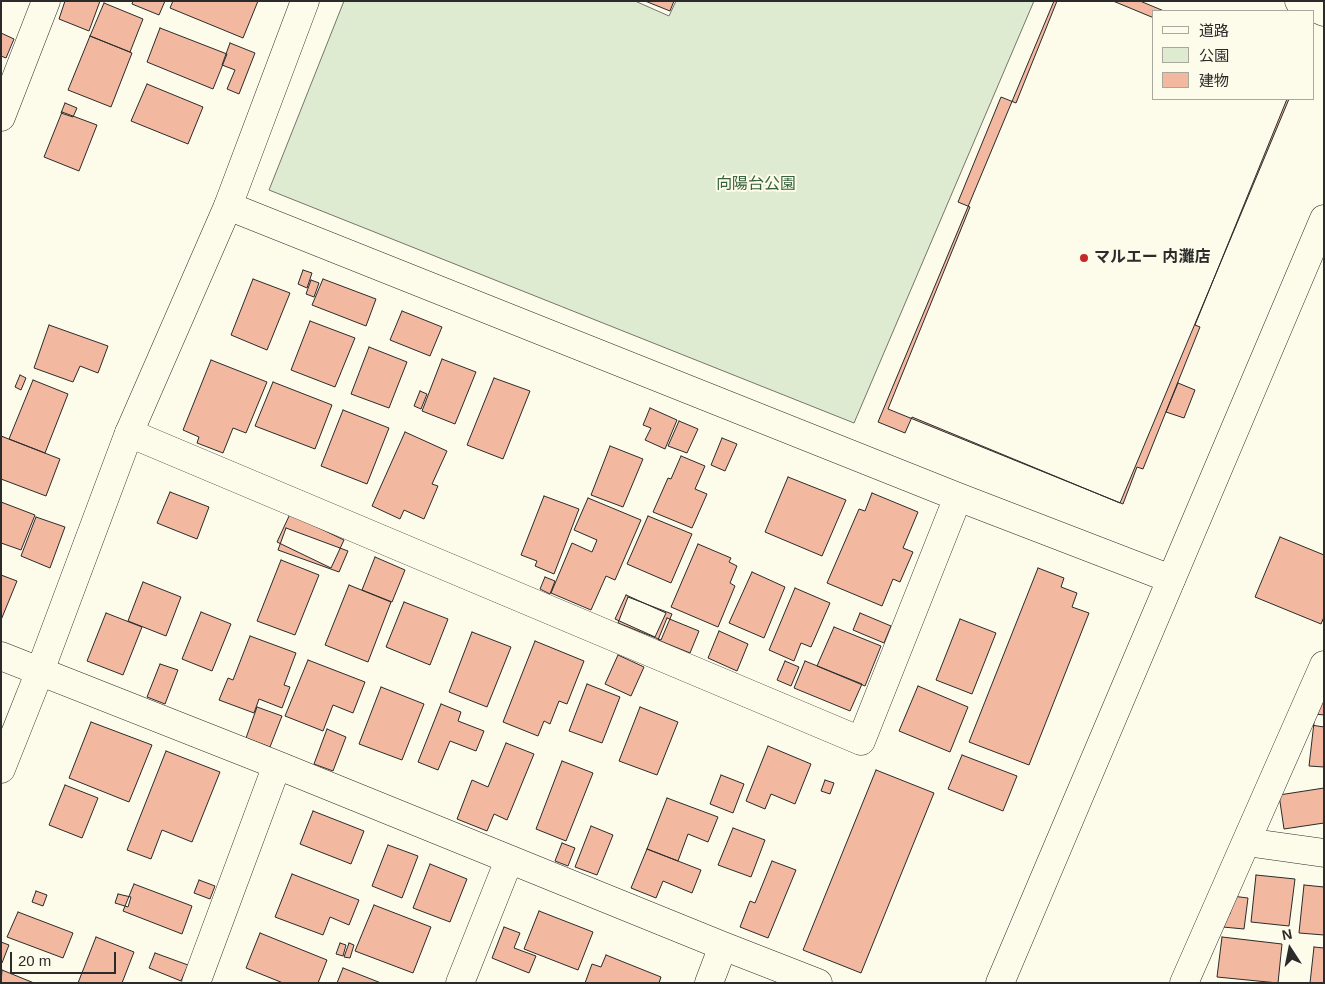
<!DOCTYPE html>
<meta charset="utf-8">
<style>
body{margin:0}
#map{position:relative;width:1325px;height:984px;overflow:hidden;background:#fdfbea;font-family:Helvetica,"Noto Sans JP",sans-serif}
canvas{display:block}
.frame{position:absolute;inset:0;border:2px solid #2b2b2b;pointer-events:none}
.legend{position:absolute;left:1152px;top:10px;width:162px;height:90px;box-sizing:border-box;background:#fdfbea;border:1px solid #a9a89e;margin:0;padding:6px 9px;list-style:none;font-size:15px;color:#2b2b2b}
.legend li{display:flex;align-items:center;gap:10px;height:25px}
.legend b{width:25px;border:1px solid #a9a89e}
.north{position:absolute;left:1265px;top:924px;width:50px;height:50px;-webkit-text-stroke:4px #fdfbea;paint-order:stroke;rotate:349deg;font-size:14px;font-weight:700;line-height:20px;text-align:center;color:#2b2b2b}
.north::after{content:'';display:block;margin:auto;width:18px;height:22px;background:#2b2b2b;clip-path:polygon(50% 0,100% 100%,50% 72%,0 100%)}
.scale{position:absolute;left:10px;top:952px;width:106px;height:22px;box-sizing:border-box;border:2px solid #2b2b2b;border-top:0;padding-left:6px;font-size:15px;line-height:18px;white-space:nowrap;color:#2b2b2b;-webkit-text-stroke:4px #fdfbea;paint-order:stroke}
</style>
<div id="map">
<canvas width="1325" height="984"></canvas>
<div class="frame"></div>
<ul class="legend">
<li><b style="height:6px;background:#fdfbea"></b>道路</li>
<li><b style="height:14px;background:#deebd1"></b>公園</li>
<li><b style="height:14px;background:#f2b8a0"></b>建物</li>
</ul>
<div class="north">N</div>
<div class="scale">20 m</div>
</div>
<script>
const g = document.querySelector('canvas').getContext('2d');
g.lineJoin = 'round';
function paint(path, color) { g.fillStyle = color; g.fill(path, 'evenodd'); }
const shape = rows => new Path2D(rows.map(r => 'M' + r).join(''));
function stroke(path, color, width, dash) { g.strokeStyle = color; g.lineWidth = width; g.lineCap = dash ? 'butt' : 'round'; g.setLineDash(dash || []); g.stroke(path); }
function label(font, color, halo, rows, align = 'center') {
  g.font = font + ' Helvetica,"Noto Sans JP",sans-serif'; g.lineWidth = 4; g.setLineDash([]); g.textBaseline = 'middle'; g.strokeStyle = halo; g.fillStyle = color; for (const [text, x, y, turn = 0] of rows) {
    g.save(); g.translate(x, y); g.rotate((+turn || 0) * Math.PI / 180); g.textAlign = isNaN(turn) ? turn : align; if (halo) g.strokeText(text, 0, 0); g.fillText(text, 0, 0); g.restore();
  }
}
const green = shape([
 [344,1,635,1,669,16,676,1,1034,1,854,423,269,190,344,1]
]);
paint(green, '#deebd1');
stroke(green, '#74746e', 1);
const building = shape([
 [65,1,100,1,89,31,59,19,65,1],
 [133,1,165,1,159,15,132,4,133,1],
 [173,1,258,1,243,38,170,8,173,1],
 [645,1,674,1,670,11,645,1],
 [1054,1,1140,1,1164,11,1154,11,1154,99,1289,99,1120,503,912,417,905,433,878,422,1054,1],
 [1057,1,1113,1,1154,18,1154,99,1287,99,1195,325,1200,327,1143,469,1137,467,1123,504,888,409,970,207,958,202,1001,97,1016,103,1057,1],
 [104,3,143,19,130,52,90,36,104,3],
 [160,28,227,54,213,89,147,62,160,28],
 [1,33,14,39,6,58,1,56,1,33],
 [90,36,132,53,111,107,68,90,90,36],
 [230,43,255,53,239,94,227,89,235,70,222,65,230,43],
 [147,84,203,107,188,144,131,121,147,84],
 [65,103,77,108,73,117,61,113,65,103],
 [62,112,97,125,79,171,44,157,62,112],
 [303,270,312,273,307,288,298,284,303,270],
 [253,279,290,293,267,350,231,335,253,279],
 [323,279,376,299,366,326,312,305,323,279],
 [311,280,319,283,314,297,306,294,311,280],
 [402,311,442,327,430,356,390,340,402,311],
 [310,321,355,338,335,387,291,370,310,321],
 [49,325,108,346,98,373,80,366,73,382,34,368,49,325],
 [369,347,407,362,389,408,351,394,369,347],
 [442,359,476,372,455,424,422,411,442,359],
 [211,360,267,382,246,433,233,428,223,453,197,443,199,437,183,430,211,360],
 [20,375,26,378,21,390,15,387,20,375],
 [494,378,530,391,503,459,467,445,494,378],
 [33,380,68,394,45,453,9,439,33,380],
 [273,382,332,405,315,449,255,426,273,382],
 [1178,383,1195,390,1184,418,1166,412,1178,383],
 [420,391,427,394,421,409,414,406,420,391],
 [650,408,677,420,665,449,645,440,651,428,643,425,650,408],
 [343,410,389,428,367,484,321,466,343,410],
 [679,421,698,429,687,453,668,446,679,421],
 [405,432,447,451,432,484,438,486,424,519,404,510,400,519,372,506,405,432],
 [1,436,60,459,46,496,1,479,1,436],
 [722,438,737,444,725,471,711,465,722,438],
 [610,446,643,459,623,507,591,495,610,446],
 [681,456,705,466,695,489,707,494,692,528,653,512,668,478,671,479,681,456],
 [788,477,846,500,822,556,765,532,788,477],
 [170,492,209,507,197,539,157,523,170,492],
 [872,493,918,512,903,548,913,552,900,582,893,579,882,606,827,583,859,509,865,511,872,493],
 [544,496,579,509,554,574,535,566,537,561,521,555,544,496],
 [588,498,641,520,615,580,606,576,591,610,551,593,572,543,592,552,597,540,574,530,588,498],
 [1,502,35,515,21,550,1,543,1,502],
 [290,514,344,540,331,568,277,542,290,514],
 [648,516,692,534,671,583,627,564,648,516],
 [36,517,65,527,50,568,21,556,36,517],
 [286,528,348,551,339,572,278,550,286,528],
 [1280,537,1324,555,1324,617,1321,624,1255,597,1280,537],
 [698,544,731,558,729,562,737,566,730,583,735,586,718,627,671,607,698,544],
 [375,557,405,570,392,602,362,590,375,557],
 [281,560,319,575,295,635,257,621,281,560],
 [1038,568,1064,578,1061,587,1077,593,1072,607,1089,613,1029,765,969,742,1038,568],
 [752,572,785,587,764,638,729,623,752,572],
 [1,575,17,581,1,620,1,575],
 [545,577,555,581,550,594,540,589,545,577],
 [143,582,181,597,166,636,128,621,143,582],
 [349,585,391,602,368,662,325,645,349,585],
 [795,588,830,603,811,647,801,643,794,661,769,650,795,588],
 [626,595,666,613,655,637,615,619,626,595],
 [628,597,672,614,661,640,618,623,628,597],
 [404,602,448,619,430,665,386,647,404,602],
 [201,612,231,624,212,671,182,659,201,612],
 [106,613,142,627,123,675,87,661,106,613],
 [860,613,891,626,884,643,853,630,860,613],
 [667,618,699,631,690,653,658,640,667,618],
 [960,619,996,633,972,694,936,680,960,619],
 [834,627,881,646,865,686,817,666,834,627],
 [719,631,748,644,737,671,708,658,719,631],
 [472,632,511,647,487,707,449,692,472,632],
 [250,636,296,653,284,685,290,687,282,708,259,699,254,713,219,700,228,678,233,680,250,636],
 [535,641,584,661,567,704,559,701,550,724,544,721,538,736,503,722,535,641],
 [618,655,644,667,631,696,605,684,618,655],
 [308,660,365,682,353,713,333,705,323,731,285,716,308,660],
 [785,661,799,667,791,686,777,680,785,661],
 [805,661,862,684,850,711,794,688,805,661],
 [160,664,178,670,165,704,147,697,160,664],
 [587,684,620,697,602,743,569,731,587,684],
 [918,686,968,707,950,752,899,731,918,686],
 [381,687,424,704,402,760,359,744,381,687],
 [1324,698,1324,727,1311,725,1324,698],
 [441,704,461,712,458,721,484,731,476,751,450,741,438,770,418,762,441,704],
 [257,707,282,716,270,747,246,738,257,707],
 [640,707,678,722,657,775,619,761,640,707],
 [1315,714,1324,715,1324,767,1309,766,1315,714],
 [91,722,152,745,129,802,69,778,91,722],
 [327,729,346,737,333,771,314,764,327,729],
 [506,743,534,754,507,820,494,814,487,831,457,819,472,780,488,787,506,743],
 [768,746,811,764,795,804,771,794,765,809,746,801,768,746],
 [166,751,220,772,192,842,162,830,151,859,127,850,166,751],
 [962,755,1017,776,1003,811,948,789,962,755],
 [562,761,593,773,566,841,536,829,562,761],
 [876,770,934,793,861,973,803,950,876,770],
 [721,775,744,784,733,813,710,804,721,775],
 [825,780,834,783,830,794,821,791,825,780],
 [65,785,98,798,82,838,49,825,65,785],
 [1324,788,1324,823,1284,829,1279,795,1324,788],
 [667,798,718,817,708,842,688,834,678,861,647,849,667,798],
 [313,811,364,831,351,864,300,844,313,811],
 [591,826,613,835,597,875,575,867,591,826],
 [733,828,765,840,751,877,718,865,733,828],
 [562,843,575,848,568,866,555,861,562,843],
 [388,845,418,856,402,898,372,886,388,845],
 [647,849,701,870,692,893,663,881,656,898,631,888,647,849],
 [772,861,796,870,768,938,740,927,750,901,755,903,772,861],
 [430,864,467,879,450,922,413,908,430,864],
 [292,874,359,900,349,925,330,917,323,935,275,917,292,874],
 [1256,875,1295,879,1289,926,1251,922,1256,875],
 [199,880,215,886,210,899,194,893,199,880],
 [134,884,192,906,182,934,123,911,134,884],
 [1304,885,1324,887,1324,935,1299,933,1304,885],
 [36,891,47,895,43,906,32,902,36,891],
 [118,894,131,897,128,907,115,903,118,894],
 [1232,896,1248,898,1244,929,1223,927,1225,913,1230,914,1232,896],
 [374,905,431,927,413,973,355,951,374,905],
 [539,911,593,932,578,970,524,949,539,911],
 [18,912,73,933,63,958,7,937,18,912],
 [504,927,520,933,514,948,536,956,529,973,492,958,504,927],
 [260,933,327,960,318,983,283,983,246,968,260,933],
 [96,937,134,952,122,983,78,983,96,937],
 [1222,937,1282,944,1278,983,1217,977,1222,937],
 [1,942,9,945,2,963,1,963,1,942],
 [340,943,346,945,343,956,336,954,340,943],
 [349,943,354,945,350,958,344,957,349,943],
 [1314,947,1324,948,1324,983,1310,983,1314,947],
 [155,953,188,965,181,981,149,968,155,953],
 [606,955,661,977,659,983,585,983,592,964,601,967,606,955],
 [343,968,381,983,337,983,343,968],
 [2,970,34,983,1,983,2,970]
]);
paint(building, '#f2b8a0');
stroke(building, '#2b2b2b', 1);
const street = shape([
 [1299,1,1324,12],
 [1,117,46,1],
 [228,206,958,497,1171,579],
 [129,433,861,741,958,497],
 [1,656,277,765,723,946,818,983],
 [1246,842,1324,665],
 [196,983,277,765],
 [460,983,509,860],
 [709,983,723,946],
 [1184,983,1246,842,1324,853]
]);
const secondary = shape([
 [1,769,40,671,129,433,228,206,305,1],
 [1000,983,1324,219]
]);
stroke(street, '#2b2b2b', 29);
stroke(secondary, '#2b2b2b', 29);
stroke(street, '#fdfbea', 28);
stroke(secondary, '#fdfbea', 28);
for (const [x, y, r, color] of [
 [1084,258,5,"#c62828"]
]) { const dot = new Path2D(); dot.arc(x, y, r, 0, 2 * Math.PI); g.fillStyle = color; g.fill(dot); stroke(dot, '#fdfbea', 2); }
label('16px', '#34623c', '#fdfbea', [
 ["向陽台公園",756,185]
]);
label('bold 16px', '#2b2b2b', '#fdfbea', [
 ["マルエー 内灘店",1094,258]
], 'left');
</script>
